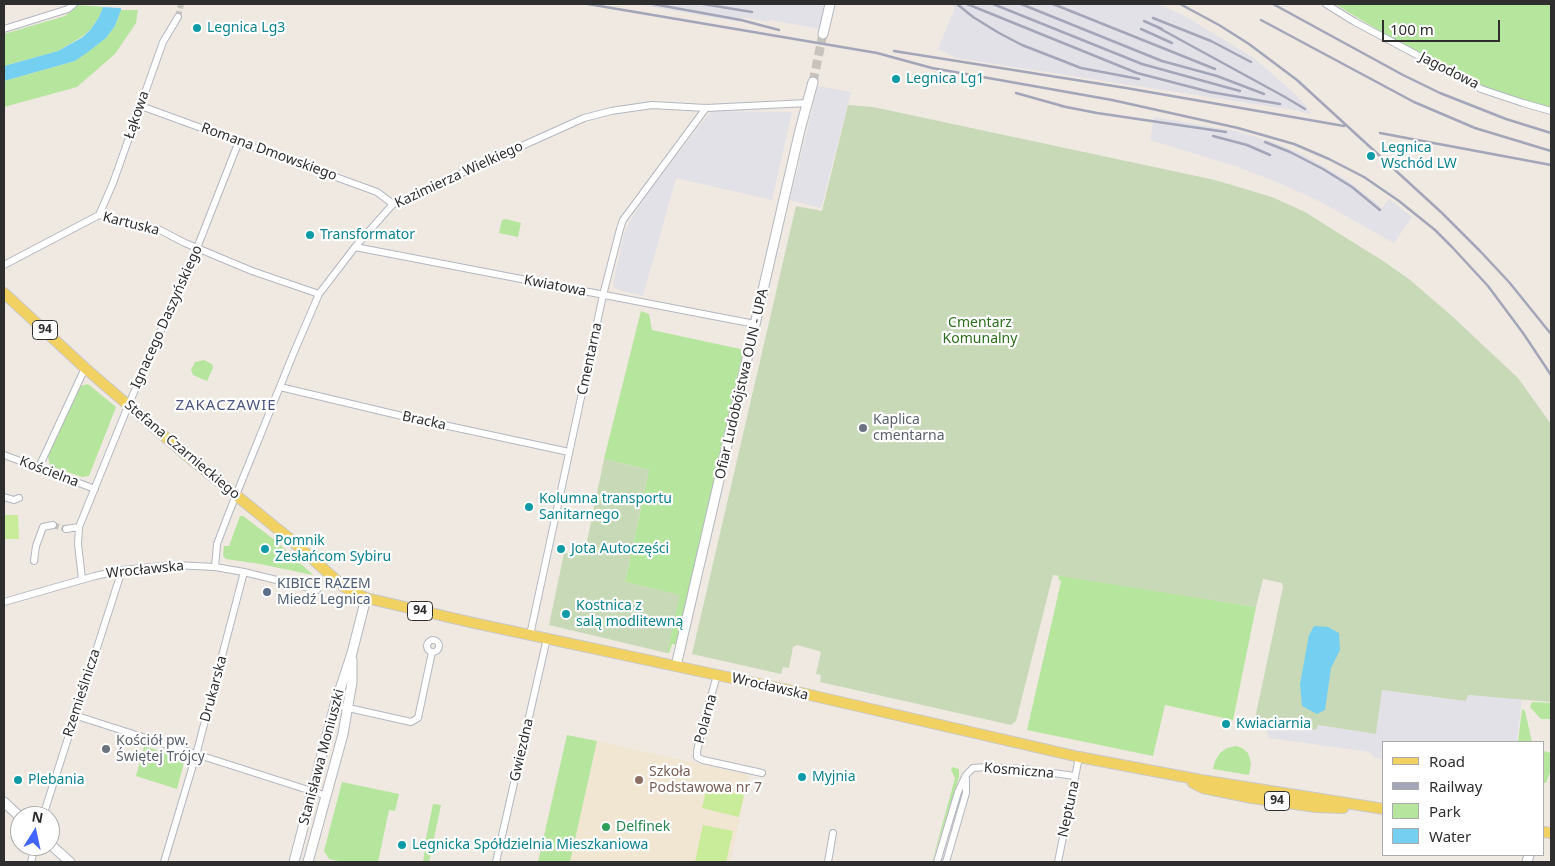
<!DOCTYPE html>
<meta charset="utf-8">
<style>
body{margin:0}
#map{position:relative;width:1555px;height:866px;overflow:hidden;background:#efe9e1;font-family:"Noto Sans",sans-serif}
canvas{display:block}
.frame{position:absolute;inset:0;border:5px solid #2e2e2e;pointer-events:none}
.legend{position:absolute;left:1382px;top:741px;width:162px;height:115px;box-sizing:border-box;background:#fff;border:1px solid #ababab;margin:0;padding:6px 9px;list-style:none;font-size:15px;color:#2e2e2e}
.legend li{display:flex;align-items:center;gap:10px;height:25px}
.legend b{width:25px;border:1px solid #ababab}
.north{position:absolute;left:10px;top:806px;width:50px;height:50px;box-sizing:border-box;background:#fff;border:1px solid #ababab;border-radius:50%;rotate:10deg;font-size:14px;font-weight:700;line-height:20px;text-align:center;color:#2e2e2e}
.north::after{content:'';display:block;margin:auto;width:18px;height:22px;background:#4264fb;clip-path:polygon(50% 0,100% 100%,50% 72%,0 100%)}
.scale{position:absolute;left:1382px;top:20px;width:118px;height:22px;box-sizing:border-box;border:2px solid #2e2e2e;border-top:0;padding-left:6px;font-size:15px;line-height:18px;white-space:nowrap;color:#2e2e2e;-webkit-text-stroke:4px #fff;paint-order:stroke}
</style>
<div id="map">
<canvas width="1555" height="866"></canvas>
<div class="frame"></div>
<ul class="legend">
<li><b style="height:6px;background:#f2d163"></b>Road</li>
<li><b style="height:6px;background:#a3a6b8"></b>Railway</li>
<li><b style="height:14px;background:#b6e59e"></b>Park</li>
<li><b style="height:14px;background:#75cff0"></b>Water</li>
</ul>
<div class="north">N</div>
<div class="scale">100 m</div>
</div>
<script>
const g = document.querySelector('canvas').getContext('2d');
g.lineJoin = 'round';
function paint(path, color) { g.fillStyle = color; g.fill(path, 'evenodd'); }
const shape = rows => new Path2D(rows.map(r => 'M' + r).join(''));
function stroke(path, color, width, dash) { g.strokeStyle = color; g.lineWidth = width; g.lineCap = dash ? 'butt' : 'round'; g.setLineDash(dash || []); g.stroke(path); }
function label(font, color, halo, rows, align = 'center') {
  g.font = font + ' "Noto Sans",sans-serif'; g.lineWidth = 4.5; g.setLineDash([]); g.textBaseline = 'middle'; g.strokeStyle = halo; g.fillStyle = color; for (const [text, x, y, turn = 0] of rows) {
    g.save(); g.translate(x, y); g.rotate((+turn || 0) * Math.PI / 180); g.textAlign = isNaN(turn) ? turn : align; if (halo) g.strokeText(text, 0, 0); g.fillText(text, 0, 0); g.restore();
  }
}
paint(shape([
 [636,4,825,4,820,29,770,20,770,22,741,17,740,22],
 [951,4,1158,4,1185,16,1254,58,1296,95,1306,106,1311,114,1293,110,956,58,938,49,955,8],
 [818,86,851,92,821,208,790,200],
 [711,111,792,112,772,200,676,178,643,296,615,289,613,284,624,234,629,223,647,194],
 [1154,117,1236,131,1270,141,1302,154,1335,173,1351,183,1382,208,1389,199,1412,217,1394,243,1317,200,1274,181,1235,166,1150,140],
 [1381,690,1466,701,1467,695,1522,699,1517,742,1384,742,1384,759,1374,758,1370,752,1269,738,1266,726,1268,718,1316,729,1318,725,1376,734]
]), '#e3e1e8');
paint(shape([
 [597,741,749,775,730,862,570,862]
]), '#f0e6d1');
paint(shape([
 [1335,4,1551,4,1551,108,1521,99,1483,86,1395,40],
 [76,5,103,7,99,17,91,29,83,36,58,51,4,66,4,34,65,16],
 [121,10,138,10,136,23,115,54,77,87,4,107,4,81,75,61,106,38,115,26],
 [506,219,521,223,518,237,499,233,502,220],
 [641,311,649,314,652,330,745,350,677,645,672,644,669,653,667,653,679,595,625,582,649,470,604,459],
 [204,360,212,364,213,368,207,381,193,375,191,370,195,362],
 [88,384,116,407,89,476,82,477,50,466,48,456,80,386],
 [240,516,243,516,276,541,313,575,260,564,226,559,223,556,224,546,229,546],
 [1059,575,1256,607,1233,720,1165,705,1153,756,1027,730,1061,582,1058,578],
 [1532,702,1551,703,1551,719,1541,719,1530,707],
 [1522,709,1525,711,1532,742,1518,742],
 [567,735,597,741,570,862,538,862],
 [144,746,185,759,177,789,136,776],
 [1236,746,1242,748,1248,753,1251,763,1249,775,1213,769,1215,761,1220,753,1227,748],
 [1544,751,1551,753,1551,770,1546,783,1544,783],
 [952,767,959,769,959,777,932,862,955,778,951,770],
 [342,782,399,794,395,811,389,810,378,862,344,862,329,859,324,851],
 [433,804,441,805,429,862,423,862,425,849,424,848]
]), '#b6e59e');
paint(shape([
 [848,105,873,107,1215,180,1272,197,1305,212,1383,261,1409,279,1453,317,1518,378,1551,424,1551,702,1468,695,1466,701,1382,690,1376,734,1318,725,1316,730,1269,718,1266,726,1254,723,1283,587,1282,583,1263,579,1256,607,1053,575,1016,721,1011,725,820,682,821,675,816,674,821,652,819,651,797,645,793,647,789,668,783,667,781,674,692,654,796,206,822,211],
 [604,459,649,470,625,582,680,595,667,653,549,625,564,553,584,556]
]), '#c8d9b8');
paint(shape([
 [4,515,18,515,19,539,4,539],
 [707,787,744,795,739,817,702,808],
 [703,825,733,831,726,862,695,862]
]), '#c9ec9a');
paint(shape([
 [103,7,121,8,121,10,115,26,106,38,88,52,75,61,4,81,4,66,58,51,83,37,91,29,99,17],
 [1314,626,1328,627,1339,633,1340,650,1331,668,1325,710,1317,714,1302,706,1300,684,1309,635]
]), '#75cff0');
stroke(shape([
 [178,17,181,4],
 [53,525,66,529]
]), '#c8c4bd', 6, [6, 3]);
stroke(shape([
 [813,82,823,34]
]), '#c8c4bd', 9, [9, 4.5]);
const street = shape([
 [1326,4,1355,22,1481,89,1523,103,1551,111],
 [4,29,68,9,74,4],
 [141,106,377,192,393,204],
 [99,215,113,183,163,42,178,17],
 [355,247,755,324],
 [4,265,99,215,160,230,185,243,252,271,319,294],
 [280,387,402,416,569,452],
 [4,455,95,489],
 [39,467,85,368],
 [4,497,14,500,19,498],
 [66,529,79,527],
 [34,561,36,546,43,527,53,525],
 [215,567,217,544,230,510,294,352,319,294,355,247,393,204,584,118,611,111,652,105,706,108,808,103],
 [82,579,78,544,79,527,128,406,197,248,239,141],
 [4,602,95,576,122,570,173,565,215,567,244,572,317,590],
 [530,635,603,295,620,229,623,220,632,208,706,108],
 '427 646a6 6 0 1 1 12 0a6 6 0 1 1-12 0Z',
 [717,675,702,729,697,751,697,757,703,760,762,773],
 [335,705,411,722,418,718,432,652],
 [74,715,327,796],
 [43,816,122,570],
 [31,862,35,846],
 [164,862,196,755,244,572],
 [496,862,547,638],
 [828,862,833,833],
 [937,862,958,792,966,775,973,768,986,767,1024,769,1075,776],
 [946,862,966,793,966,779],
 [1058,862,1079,757]
]);
const secondary = shape([
 [823,34,830,4],
 [676,666,800,130,813,82],
 [4,802,20,817],
 [50,844,70,862],
 [294,862,335,705,352,653,366,598],
 [308,862,343,734,352,682,352,660],
 [1527,862,1529,855]
]);
const primary = shape([
 [4,293,85,368,185,454,290,539,344,587,366,598,474,623,797,692,1079,757,1201,780,1384,809],
 [1193,783,1203,788,1252,798,1316,807,1343,808],
 [1544,832,1551,833]
]);
stroke(street, '#b4b7c1', 8);
stroke(secondary, '#b4b7c1', 11);
stroke(primary, '#c9c9c9', 12);
stroke(street, '#fff', 6);
stroke(secondary, '#fff', 9);
stroke(primary, '#f2d163', 10);
stroke(shape([
 [588,4,877,53,932,68,1112,100,1238,128,1294,144,1329,159,1364,177,1399,201,1435,230,1452,247,1488,286,1523,333,1551,375],
 [653,4,741,20,779,30],
 [703,4,752,12],
 [957,4,973,17,999,33,1022,45,1081,68,1139,79],
 [967,4,1137,73,1210,92,1280,104],
 [993,4,1142,64,1240,91],
 [1021,4,1162,61,1217,76,1264,94],
 [1053,4,1215,69],
 [1180,4,1219,25,1249,44,1297,80,1442,213,1480,251,1509,282,1551,334],
 [1273,4,1403,75,1440,93,1506,119,1551,133],
 [1153,18,1211,41,1251,62],
 [1261,20,1414,102,1475,128,1551,151],
 [1144,21,1162,29],
 [1157,27,1285,97,1305,109],
 [1141,29,1172,43],
 [894,51,1126,88,1344,126],
 [1016,93,1066,107],
 [1061,106,1097,113,1226,132],
 [1380,133,1551,165],
 [1213,136,1247,145,1270,155],
 [1265,142,1290,152,1323,169,1352,187,1380,210]
]), '#a3a6b8', 2.5);
for (const [x, y, r, color] of [
 [197,28,5,"#0f9aa8"],
 [896,79,5,"#0f9aa8"],
 [1371,156,5,"#0f9aa8"],
 [310,235,5,"#0f9aa8"],
 [863,428,5,"#6b7280"],
 [529,507,5,"#0f9aa8"],
 [265,549,5,"#0f9aa8"],
 [561,549,5,"#0f9aa8"],
 [267,592,5,"#5c6f8a"],
 [566,614,5,"#0f9aa8"],
 [1226,724,5,"#0f9aa8"],
 [106,749,5,"#6b7280"],
 [802,777,5,"#0f9aa8"],
 [18,780,5,"#0f9aa8"],
 [639,780,5,"#8d6e63"],
 [606,827,5,"#2e9e5b"],
 [402,845,5,"#0f9aa8"]
]) { const dot = new Path2D(); dot.arc(x, y, r, 0, 2 * Math.PI); g.fillStyle = color; g.fill(dot); stroke(dot, '#fff', 2); }
for (const [x, y, w] of [
 [45,330,25],
 [420,611,25],
 [1277,801,25]
]) { const box = new Path2D(); box.roundRect(x - w / 2, y - 9.5, w, 19, 4); g.fillStyle = '#fff'; g.fill(box); stroke(box, '#2e2e2e', 1); }
label('bold 12px', '#2e2e2e', null, [
 ["94",45,330],
 ["94",420,611],
 ["94",1277,801]
]);
label('14px', '#0d838f', '#fff', [
 ["Legnica Lg3",207,28],
 ["Legnica Lg1",906,79],
 ["Legnica",1381,148],
 ["Wschód LW",1381,164],
 ["Transformator",320,235],
 ["Kolumna transportu",539,499],
 ["Sanitarnego",539,515],
 ["Pomnik",275,541],
 ["Zesłańcom Sybiru",275,557],
 ["Jota Autoczęści",571,549],
 ["Kostnica z",576,606],
 ["salą modlitewną",576,622],
 ["Kwiaciarnia",1236,724],
 ["Myjnia",812,777],
 ["Plebania",28,780],
 ["Legnicka Spółdzielnia Mieszkaniowa",412,845]
], 'left');
label('14px', '#2e2e2e', '#fff', [
 ["Jagodowa",1449,71,27],
 ["Łąkowa",137,115,-71],
 ["Romana Dmowskiego",269,152,20],
 ["Kazimierza Wielkiego",459,175,-25],
 ["Kartuska",131,224,14],
 ["Kwiatowa",555,286,11],
 ["Ignacego Daszyńskiego",167,317,-66],
 ["Cmentarna",590,359,-78],
 ["Ofiar Ludobójstwa OUN - UPA",742,384,-77],
 ["Bracka",424,421,12],
 ["Stefana Czarnieckiego",182,450,40],
 ["Kościelna",49,472,21],
 ["Wrocławska",145,570,-6],
 ["Wrocławska",770,687,13],
 ["Drukarska",214,689,-75],
 ["Rzemieślnicza",82,693,-72],
 ["Polarna",706,719,-75],
 ["Gwiezdna",522,750,-77],
 ["Stanisława Moniuszki",322,757,-75],
 ["Kosmiczna",1019,771,5],
 ["Neptuna",1069,809,-78]
]);
label('14px', '#2c6e1b', '#fff', [
 ["Cmentarz",980,323],
 ["Komunalny",980,339]
]);
label('14px', '#5b616d', '#fff', [
 ["Kaplica",873,420],
 ["cmentarna",873,436],
 ["Kościół pw.",116,741],
 ["Świętej Trójcy",116,757]
], 'left');
label('14px', '#4e5e75', '#fff', [
 ["KIBICE RAZEM",277,584],
 ["Miedź Legnica",277,600]
], 'left');
label('14px', '#785e54', '#fff', [
 ["Szkoła",649,772],
 ["Podstawowa nr 7",649,788]
], 'left');
label('14px', '#27864d', '#fff', [
 ["Delfinek",616,827]
], 'left');
g.letterSpacing = '1px';
label('15px', '#4d5680', '#fff', [
 ["ZAKACZAWIE",226,406]
]);
g.letterSpacing = '0px';
</script>
